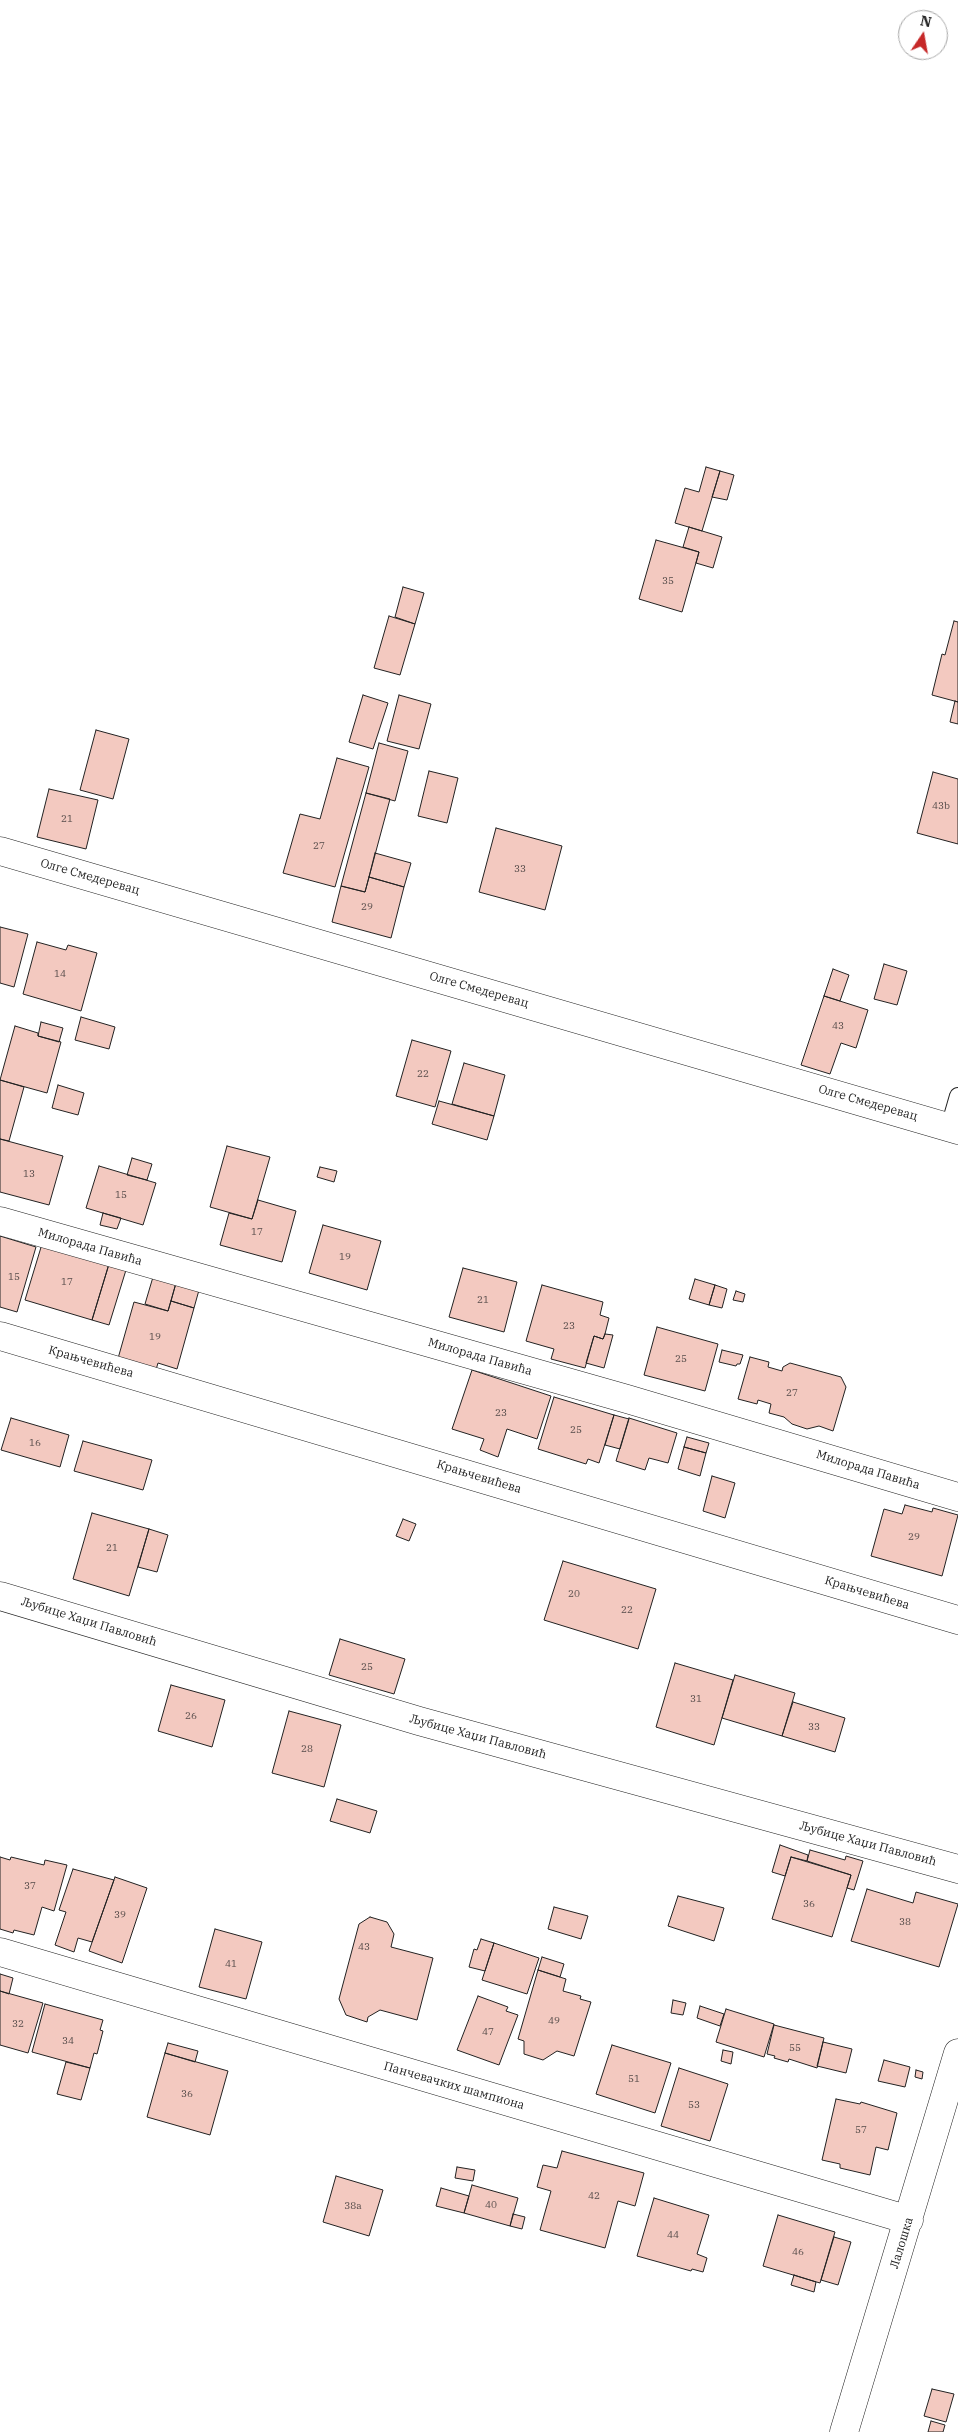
<!DOCTYPE html>
<meta charset="utf-8">
<style>
body{margin:0}
#map{position:relative;width:958px;height:2432px;overflow:hidden;background:#fff;font-family:"IBM Plex Serif",serif}
canvas{display:block}
.north{position:absolute;left:898px;top:10px;width:50px;height:50px;box-sizing:border-box;background:#fff;border:1px solid #a7a7a7;border-radius:50%;rotate:12deg;font-size:14px;font-weight:700;line-height:20px;text-align:center;color:#222}
.north::after{content:'';display:block;margin:auto;width:18px;height:22px;background:#c62828;clip-path:polygon(50% 0,100% 100%,50% 72%,0 100%)}
</style>
<div id="map">
<canvas width="958" height="2432"></canvas>
<div class="north">N</div>
</div>
<script>
const g = document.querySelector('canvas').getContext('2d');
g.lineJoin = 'round';
function paint(path, color) { g.fillStyle = color; g.fill(path, 'evenodd'); }
const shape = rows => new Path2D(rows.map(r => 'M' + r).join(''));
function stroke(path, color, width, dash) { g.strokeStyle = color; g.lineWidth = width; g.lineCap = dash ? 'butt' : 'round'; g.setLineDash(dash || []); g.stroke(path); }
function label(font, color, halo, rows, align = 'center') {
  g.font = font + ' "IBM Plex Serif",serif'; g.lineWidth = 4; g.setLineDash([]); g.textBaseline = 'middle'; g.strokeStyle = halo; g.fillStyle = color; for (const [text, x, y, turn = 0] of rows) {
    g.save(); g.translate(x, y); g.rotate((+turn || 0) * Math.PI / 180); g.textAlign = isNaN(turn) ? turn : align; if (halo) g.strokeText(text, 0, 0); g.fillText(text, 0, 0); g.restore();
  }
}
const building = shape([
 [706,467,720,471,702,531,675,523,685,488,699,492,706,467],
 [720,471,734,475,727,500,712,497,720,471],
 [689,527,722,537,713,568,696,563,699,552,683,547,689,527],
 [656,540,699,552,682,612,639,599,656,540],
 [403,587,424,593,415,624,395,617,403,587],
 [389,616,415,624,400,675,374,668,389,616],
 [954,621,958,622,958,702,932,695,942,654,945,655,954,621],
 [363,695,388,703,373,749,349,742,363,695],
 [399,695,431,704,419,749,387,741,399,695],
 [955,701,958,702,958,724,950,722,955,701],
 [96,730,129,739,113,799,80,790,96,730],
 [379,743,408,751,395,801,366,793,379,743],
 [337,758,369,767,335,887,283,873,300,814,320,819,337,758],
 [429,771,458,778,447,823,418,816,429,771],
 [933,772,958,779,958,844,917,833,933,772],
 [49,789,98,800,86,849,37,837,49,789],
 [366,793,390,799,365,892,341,886,366,793],
 [496,828,562,846,545,910,479,892,496,828],
 [375,853,411,863,404,887,369,877,375,853],
 [369,877,404,887,391,938,332,922,341,886,365,892,369,877],
 [0,927,28,934,14,987,0,983,0,927],
 [37,942,66,950,68,945,97,953,81,1011,23,994,37,942],
 [884,964,907,971,897,1005,874,999,884,964],
 [833,969,849,975,840,1001,824,996,833,969],
 [824,996,868,1010,856,1048,841,1043,830,1074,801,1065,824,996],
 [81,1017,115,1027,109,1049,75,1040,81,1017],
 [41,1022,63,1028,59,1042,38,1036,41,1022],
 [15,1026,38,1033,38,1036,61,1042,47,1093,0,1080,15,1026],
 [412,1040,451,1051,435,1107,396,1096,412,1040],
 [464,1063,505,1075,494,1116,452,1104,464,1063],
 [0,1080,24,1087,9,1141,0,1139,0,1080],
 [58,1085,84,1093,78,1115,52,1108,58,1085],
 [439,1101,494,1116,487,1140,432,1124,439,1101],
 [0,1139,63,1156,49,1205,0,1192,0,1139],
 [227,1146,270,1157,252,1219,210,1207,227,1146],
 [132,1158,152,1164,147,1180,127,1175,132,1158],
 [99,1166,156,1183,143,1225,86,1208,99,1166],
 [320,1167,337,1171,334,1182,317,1177,320,1167],
 [258,1200,296,1211,282,1262,220,1245,229,1213,252,1219,258,1200],
 [103,1213,121,1218,117,1229,100,1225,103,1213],
 [323,1225,381,1241,367,1290,309,1273,323,1225],
 [0,1236,36,1247,17,1312,0,1307,0,1236],
 [42,1244,109,1264,92,1320,25,1300,42,1244],
 [109,1264,126,1270,109,1325,92,1320,109,1264],
 [463,1268,517,1282,504,1332,449,1317,463,1268],
 [153,1277,176,1283,168,1311,145,1304,153,1277],
 [695,1279,715,1285,709,1305,689,1299,695,1279],
 [176,1283,199,1290,194,1308,171,1301,176,1283],
 [542,1285,603,1302,600,1315,609,1318,605,1334,603,1339,594,1336,585,1368,551,1359,554,1349,526,1341,542,1285],
 [715,1285,727,1289,722,1308,709,1305,715,1285],
 [736,1291,745,1294,743,1302,733,1300,736,1291],
 [171,1301,194,1308,177,1369,158,1363,155,1373,117,1362,134,1302,168,1311,171,1301],
 [657,1327,718,1344,705,1391,644,1375,657,1327],
 [605,1334,613,1335,604,1368,586,1363,594,1336,603,1339,605,1334],
 [722,1350,743,1355,740,1364,737,1364,736,1366,719,1362,722,1350],
 [750,1357,769,1362,768,1367,782,1371,783,1367,790,1363,841,1377,846,1387,833,1431,819,1426,807,1429,792,1424,784,1417,769,1413,771,1404,758,1400,757,1404,738,1399,750,1357],
 [472,1370,551,1396,537,1439,507,1429,498,1457,480,1450,484,1439,452,1429,472,1370],
 [554,1397,614,1415,599,1463,588,1459,586,1464,538,1449,554,1397],
 [614,1415,629,1419,620,1449,605,1445,614,1415],
 [11,1418,69,1435,60,1467,1,1450,11,1418],
 [629,1418,677,1433,668,1463,649,1458,645,1470,616,1461,629,1418],
 [687,1437,709,1443,706,1453,684,1447,687,1437],
 [83,1441,152,1460,143,1490,74,1471,83,1441],
 [684,1447,706,1453,700,1476,678,1469,684,1447],
 [712,1476,735,1483,725,1518,703,1511,712,1476],
 [905,1505,932,1512,933,1508,958,1515,942,1576,871,1556,884,1509,902,1514,905,1505],
 [92,1513,149,1529,129,1596,73,1579,92,1513],
 [403,1519,416,1524,409,1541,396,1536,403,1519],
 [149,1529,168,1535,157,1572,138,1567,149,1529],
 [563,1561,656,1589,638,1649,544,1620,563,1561],
 [340,1639,405,1659,394,1694,329,1675,340,1639],
 [675,1663,733,1680,714,1745,656,1727,675,1663],
 [735,1675,795,1693,782,1736,722,1718,735,1675],
 [171,1685,225,1700,212,1747,158,1731,171,1685],
 [793,1702,845,1718,835,1752,782,1736,793,1702],
 [289,1711,341,1725,324,1787,272,1773,289,1711],
 [337,1799,377,1811,370,1833,330,1821,337,1799],
 [780,1845,808,1855,807,1861,791,1857,785,1876,772,1872,780,1845],
 [810,1850,845,1860,846,1856,863,1861,854,1890,847,1888,851,1875,807,1861,810,1850],
 [0,1857,10,1860,11,1857,44,1865,45,1860,67,1865,54,1911,42,1907,34,1935,14,1930,13,1933,0,1929,0,1857],
 [791,1857,851,1875,832,1937,772,1919,791,1857],
 [73,1869,114,1880,92,1942,78,1938,74,1952,55,1945,66,1912,59,1910,73,1869],
 [115,1877,147,1888,122,1963,89,1951,115,1877],
 [867,1889,913,1903,916,1892,958,1904,939,1967,851,1941,867,1889],
 [678,1896,724,1908,714,1941,668,1926,678,1896],
 [554,1907,588,1916,581,1939,548,1929,554,1907],
 [370,1917,387,1922,394,1934,391,1947,433,1958,417,2020,380,2010,368,2017,367,2022,346,2015,339,1999,359,1924,370,1917],
 [215,1929,262,1942,246,1999,199,1987,215,1929],
 [481,1939,494,1943,485,1971,469,1967,474,1949,477,1950,481,1939],
 [494,1943,539,1958,527,1994,482,1980,494,1943],
 [542,1957,564,1964,560,1977,538,1970,542,1957],
 [538,1970,566,1979,563,1991,581,1996,580,1999,591,2002,574,2056,557,2051,543,2060,524,2054,524,2041,518,2039,538,1970],
 [0,1974,13,1978,9,1994,0,1991,0,1974],
 [0,1991,43,2003,28,2053,0,2045,0,1991],
 [478,1996,508,2007,506,2011,518,2015,499,2065,457,2050,478,1996],
 [673,2000,686,2003,683,2015,671,2013,673,2000],
 [45,2004,103,2020,100,2030,103,2031,97,2054,94,2053,90,2068,32,2052,45,2004],
 [700,2006,724,2014,720,2026,697,2018,700,2006],
 [726,2009,774,2024,764,2057,716,2042,726,2009],
 [774,2025,824,2038,817,2068,789,2059,788,2062,774,2058,775,2056,767,2054,774,2025],
 [823,2042,852,2049,846,2073,817,2066,823,2042],
 [168,2043,198,2051,195,2062,165,2053,168,2043],
 [612,2045,671,2063,655,2113,596,2094,612,2045],
 [723,2050,733,2052,731,2064,721,2061,723,2050],
 [165,2053,228,2071,210,2135,147,2117,165,2053],
 [884,2060,910,2067,905,2087,878,2081,884,2060],
 [66,2062,90,2068,81,2100,57,2094,66,2062],
 [679,2068,728,2084,710,2141,661,2126,679,2068],
 [916,2070,923,2072,922,2079,915,2077,916,2070],
 [836,2099,860,2104,861,2102,897,2113,888,2150,876,2147,870,2175,840,2168,840,2164,822,2160,836,2099],
 [562,2151,644,2173,635,2206,618,2201,605,2248,540,2230,551,2191,537,2187,543,2165,557,2168,562,2151],
 [457,2167,475,2170,473,2181,455,2178,457,2167],
 [336,2176,383,2190,369,2236,323,2222,336,2176],
 [472,2185,518,2198,510,2226,464,2213,472,2185],
 [441,2188,469,2196,464,2213,436,2206,441,2188],
 [654,2198,709,2215,697,2254,707,2258,703,2272,692,2269,691,2271,637,2256,654,2198],
 [513,2214,525,2217,522,2229,510,2226,513,2214],
 [778,2215,835,2232,820,2283,763,2266,778,2215],
 [834,2237,851,2242,838,2285,821,2280,834,2237],
 [794,2275,816,2282,814,2292,791,2285,794,2275],
 [932,2389,954,2394,946,2422,924,2416,932,2389],
 [931,2421,945,2425,943,2432,928,2432,931,2421]
]);
paint(building, '#f3c9c0');
stroke(building, '#222', 1);
const service = shape([
 [949,1127,958,1096]
]);
const minor = shape([
 [0,851,958,1130],
 [0,1221,627,1399,958,1497],
 [0,1336,958,1620],
 [0,1596,419,1721,958,1869],
 [0,1952,909,2220],
 [844,2432,958,2053]
]);
stroke(service, '#222', 18);
stroke(minor, '#222', 29);
stroke(service, '#fff', 16);
stroke(minor, '#fff', 28);
label('10px', '#564c4a', null, [
 ["35",668,581],
 ["43b",941,806],
 ["21",67,819],
 ["27",319,846],
 ["33",520,869],
 ["29",367,907],
 ["14",60,974],
 ["43",838,1026],
 ["22",423,1074],
 ["13",29,1174],
 ["15",121,1195],
 ["17",257,1232],
 ["19",345,1257],
 ["15",14,1277],
 ["17",67,1282],
 ["21",483,1300],
 ["23",569,1326],
 ["19",155,1337],
 ["25",681,1359],
 ["27",792,1393],
 ["23",501,1413],
 ["25",576,1430],
 ["16",35,1443],
 ["29",914,1537],
 ["21",112,1548],
 ["20",574,1594],
 ["22",627,1610],
 ["25",367,1667],
 ["31",696,1699],
 ["26",191,1716],
 ["33",814,1727],
 ["28",307,1749],
 ["37",30,1886],
 ["36",809,1904],
 ["39",120,1915],
 ["38",905,1922],
 ["43",364,1947],
 ["41",231,1964],
 ["49",554,2021],
 ["32",18,2024],
 ["47",488,2032],
 ["34",68,2041],
 ["55",795,2048],
 ["51",634,2079],
 ["36",187,2094],
 ["53",694,2105],
 ["57",861,2130],
 ["42",594,2196],
 ["40",491,2205],
 ["38a",353,2206],
 ["44",673,2235],
 ["46",798,2252]
]);
label('12px', '#222', '#fff', [
 ["Олге Смедеревац",90,877,16],
 ["Олге Смедеревац",479,990,16],
 ["Олге Смедеревац",868,1103,16],
 ["Милорада Павића",90,1247,16],
 ["Милорада Павића",480,1357,16],
 ["Крањчевићева",91,1362,16],
 ["Милорада Павића",868,1470,17],
 ["Крањчевићева",479,1477,17],
 ["Крањчевићева",867,1593,17],
 ["Љубице Хаџи Павловић",89,1622,17],
 ["Љубице Хаџи Павловић",478,1737,15],
 ["Љубице Хаџи Павловић",868,1844,15],
 ["Панчевачких шампиона",454,2086,16],
 ["Лалошка",902,2243,-73]
]);
</script>
